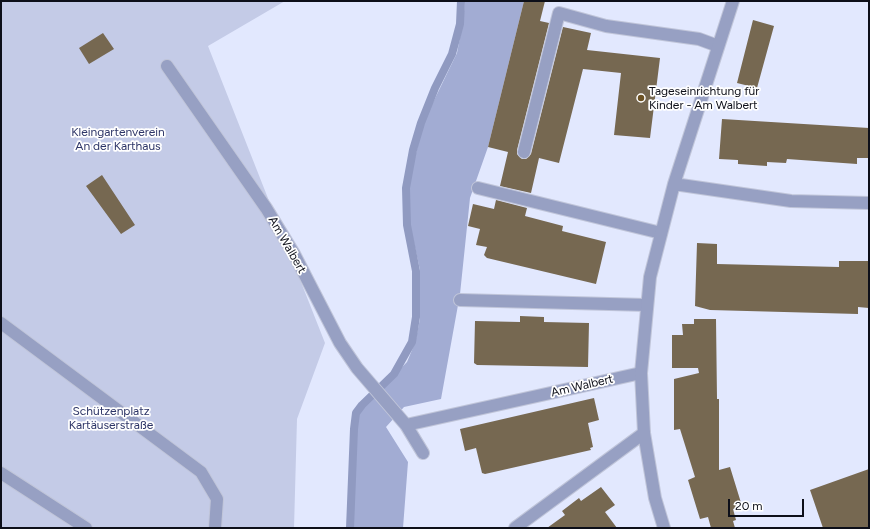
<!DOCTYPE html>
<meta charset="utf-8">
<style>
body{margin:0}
#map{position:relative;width:870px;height:529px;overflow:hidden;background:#e2e8fe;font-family:Figtree,sans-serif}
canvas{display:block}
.frame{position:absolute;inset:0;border:2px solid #0d0f19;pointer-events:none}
.scale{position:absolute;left:728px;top:499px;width:76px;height:18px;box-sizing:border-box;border:2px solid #0d0f19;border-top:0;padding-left:5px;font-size:12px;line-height:14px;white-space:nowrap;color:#0d0f19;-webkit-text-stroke:3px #fff;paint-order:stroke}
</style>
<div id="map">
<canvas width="870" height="529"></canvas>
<div class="frame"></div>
<div class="scale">20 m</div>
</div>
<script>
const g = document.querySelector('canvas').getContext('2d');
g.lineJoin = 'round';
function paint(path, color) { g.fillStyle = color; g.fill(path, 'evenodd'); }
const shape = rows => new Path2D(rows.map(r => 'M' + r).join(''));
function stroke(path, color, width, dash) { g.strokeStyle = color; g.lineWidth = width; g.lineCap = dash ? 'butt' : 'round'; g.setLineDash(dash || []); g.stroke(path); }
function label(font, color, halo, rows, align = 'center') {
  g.font = font + ' Figtree,sans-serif'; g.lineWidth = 3.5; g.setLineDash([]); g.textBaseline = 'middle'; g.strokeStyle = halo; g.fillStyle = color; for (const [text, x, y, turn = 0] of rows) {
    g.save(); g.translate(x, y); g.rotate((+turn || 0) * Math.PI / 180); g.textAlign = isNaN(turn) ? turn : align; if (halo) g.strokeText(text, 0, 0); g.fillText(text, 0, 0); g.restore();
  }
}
paint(shape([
 [1,1,285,1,208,46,325,343,297,419,294,528,1,528]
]), '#c4cbe7');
paint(shape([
 [465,1,524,1,488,147,470,198,460,294,441,399,404,407,386,427,408,462,403,528,352,528,356,427,359,412,407,362,415,343,420,319,420,270,410,225,408,185,424,121,457,53,463,22]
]), '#a2acd3');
stroke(shape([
 [350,528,354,429,356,413,362,405,394,374,412,342,416,317,416,271,407,225,406,188,413,150,421,123,435,88,452,54,460,24,461,1]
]), '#909ac1', 8);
paint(shape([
 [524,1,545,1,540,21,549,23,517,150,517,154,522,159,526,159,531,154,563,27,591,33,587,50,660,58,650,138,614,135,621,73,583,69,559,163,539,158,531,193,500,186,508,152,488,147],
 [753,20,774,26,757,88,737,83],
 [103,33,114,49,89,64,79,48],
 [722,119,869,128,869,158,857,158,857,164,787,159,786,163,767,162,767,166,738,164,738,160,719,159],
 [102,175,135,225,121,234,86,186],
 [496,200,527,208,525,216,563,226,562,231,606,242,596,284,487,258,484,255,487,247,476,245,480,229,468,226,473,204,494,209],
 [697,243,717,244,717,264,839,267,839,261,869,261,869,308,858,307,858,314,710,310,695,306],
 [520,316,544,317,544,322,589,323,588,367,477,365,474,363,475,321,520,322],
 [694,319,716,319,717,399,719,399,719,470,730,467,742,506,733,509,736,520,733,521,735,528,711,528,708,517,700,519,688,480,695,477,680,429,674,430,674,379,699,373,698,368,672,368,672,335,683,335,682,324,694,324],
 [594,398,599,420,588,423,593,447,590,448,591,450,485,474,482,473,476,448,465,451,460,429],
 [869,469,869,528,823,528,810,490],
 [601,487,615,505,605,512,617,528,547,528,565,515,562,511,579,498,581,501]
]), '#766851');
const service = shape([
 [167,66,266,208,294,254,340,343,357,368,406,425,423,453],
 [524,152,559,13,606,26,699,39,718,46],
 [478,188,661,233],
 [460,300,647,305],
 [1,323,201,472,217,499,215,528],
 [406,425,641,373],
 [1,473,86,528],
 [515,528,644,433]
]);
const minor = shape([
 [674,184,791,201,869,203],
 [664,528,655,498,644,433,641,373,650,277,674,184,733,1]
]);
stroke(service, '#c0c5d9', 14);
stroke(minor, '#c0c5d9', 14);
stroke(service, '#97a0c3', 12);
stroke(minor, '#97a0c3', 12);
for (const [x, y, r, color] of [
 [641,98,4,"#6c5224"]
]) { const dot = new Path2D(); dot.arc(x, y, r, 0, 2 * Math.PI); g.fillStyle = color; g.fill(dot); stroke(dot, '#fff', 1.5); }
label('12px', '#0d0f19', '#fff', [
 ["Tageseinrichtung für",649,91],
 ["Kinder - Am Walbert",649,105]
], 'left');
label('12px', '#2d3567', '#fff', [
 ["Kleingartenverein",118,132],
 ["An der Karthaus",118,146],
 ["Schützenplatz",111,411],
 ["Kartäuserstraße",111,425]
]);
label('12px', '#0d0f19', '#fff', [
 ["Am Walbert",287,245,60],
 ["Am Walbert",582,386,-13]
]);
</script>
